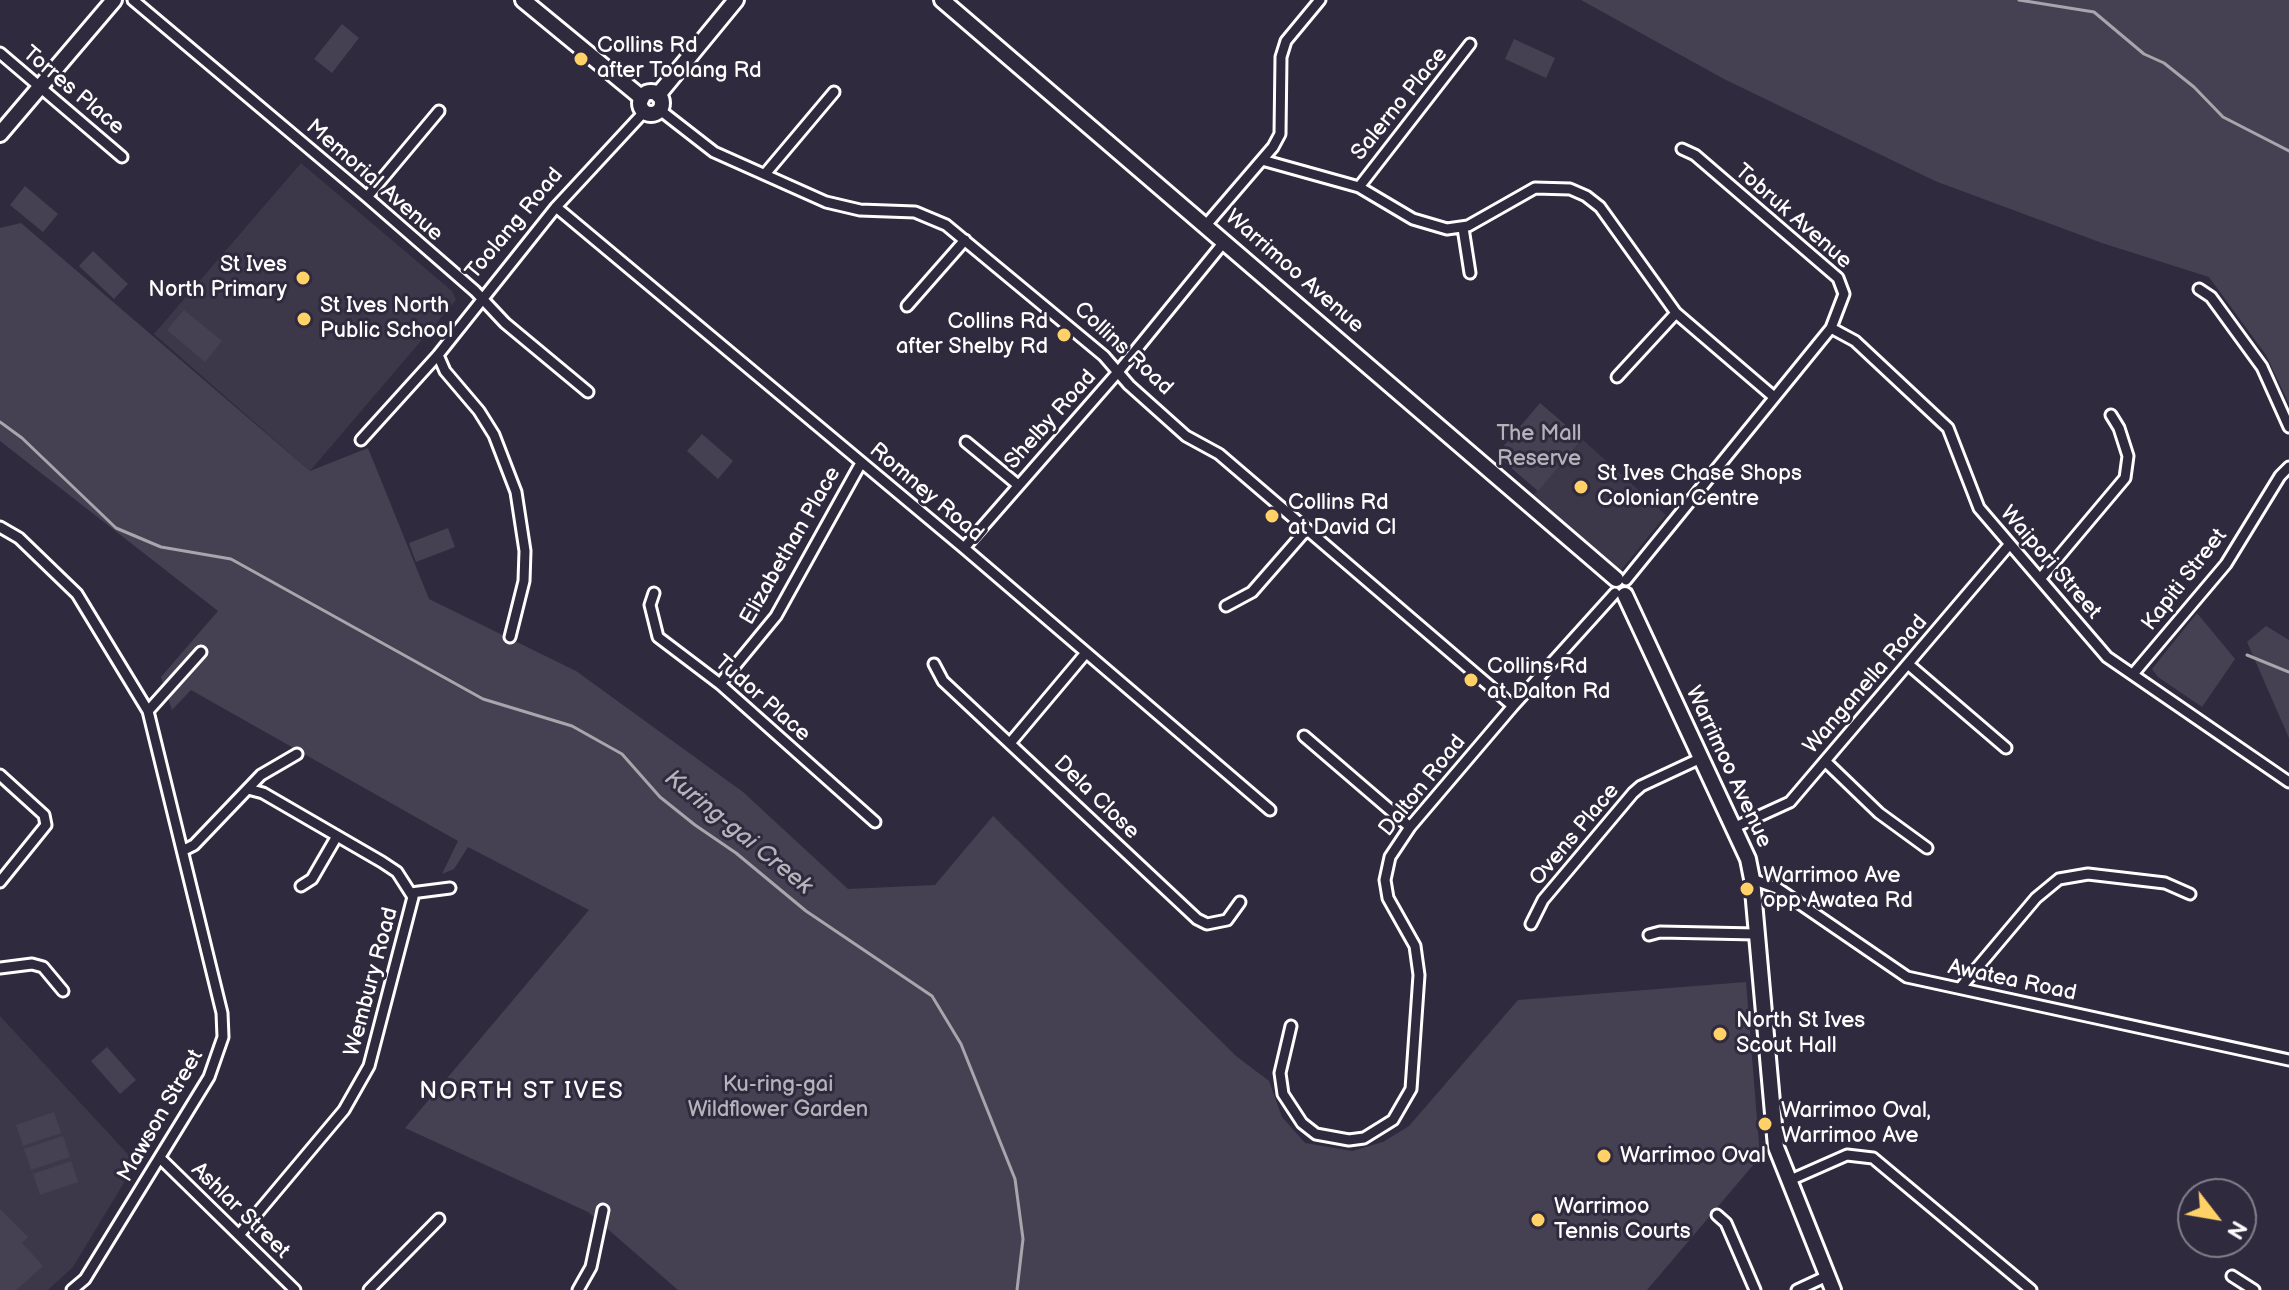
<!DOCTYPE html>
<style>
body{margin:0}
#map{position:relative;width:2289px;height:1290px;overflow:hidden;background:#2f2a3d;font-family:"Balsamiq Sans",sans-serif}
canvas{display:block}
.north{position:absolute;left:2177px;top:1178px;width:80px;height:80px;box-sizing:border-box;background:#2f2a3d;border:2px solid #827f8b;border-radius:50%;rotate:121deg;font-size:22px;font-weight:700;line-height:32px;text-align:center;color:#fff}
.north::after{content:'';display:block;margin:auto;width:28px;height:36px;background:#ffd166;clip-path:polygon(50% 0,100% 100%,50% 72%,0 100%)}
</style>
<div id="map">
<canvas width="2289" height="1290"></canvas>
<div class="north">N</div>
</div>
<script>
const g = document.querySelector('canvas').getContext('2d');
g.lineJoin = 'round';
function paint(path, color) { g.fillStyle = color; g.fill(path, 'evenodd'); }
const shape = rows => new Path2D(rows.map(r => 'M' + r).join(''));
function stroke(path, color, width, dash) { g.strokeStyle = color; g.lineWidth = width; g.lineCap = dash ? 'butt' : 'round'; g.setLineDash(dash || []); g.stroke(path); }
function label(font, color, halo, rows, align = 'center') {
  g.font = font + ' "Balsamiq Sans",sans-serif'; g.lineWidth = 6; g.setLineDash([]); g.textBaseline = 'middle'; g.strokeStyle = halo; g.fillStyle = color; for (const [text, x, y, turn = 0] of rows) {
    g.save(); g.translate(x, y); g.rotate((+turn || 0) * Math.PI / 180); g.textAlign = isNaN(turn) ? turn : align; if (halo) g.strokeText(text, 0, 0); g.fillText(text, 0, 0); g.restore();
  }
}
paint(shape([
 [301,163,452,291,456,300,310,471,154,334],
 [1582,439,1666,515,1621,570,1533,495],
 [0,1016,136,1163,73,1267,48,1290,0,1290]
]), '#3c3749');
paint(shape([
 [1581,0,2289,0,2289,404,2266,355,2209,277,2102,243,1935,181,1724,79],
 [342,24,359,38,332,73,314,59],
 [1514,39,1555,58,1546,78,1505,59],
 [25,186,58,214,43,232,10,205],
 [21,223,310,471,368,448,429,599,576,671,743,792,848,889,935,885,993,816,1236,1056,1269,1081,1282,1117,1305,1143,1352,1151,1383,1142,1409,1126,1518,1000,1746,982,1760,1157,1647,1290,678,1290,588,1212,405,1128,589,910,468,847,454,869,442,874,458,841,191,690,172,710,161,677,218,611,0,441,0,228],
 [93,251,128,284,114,299,79,266],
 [184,310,222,341,205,362,167,330],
 [1540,403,1582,439,1538,491,1496,455],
 [702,434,733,461,718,479,687,451],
 [448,528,455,547,416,562,409,543],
 [2197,613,2235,659,2202,707,2158,677,2152,669],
 [2266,626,2289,640,2289,738,2247,642],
 [107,1047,136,1080,120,1094,91,1061],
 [54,1112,61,1133,23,1146,16,1125],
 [63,1136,70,1157,31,1170,24,1149],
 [71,1161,78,1182,40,1195,33,1174],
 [0,1209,28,1237,22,1243,43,1266,16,1290,0,1290]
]), '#464152');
stroke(shape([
 [2019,0,2094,12,2144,54,2164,63,2194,87,2223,117,2289,151],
 [0,422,22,438,116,528,161,547,231,559,483,699,572,726,622,754,660,797,695,825,736,853,806,911,932,996,961,1044,1015,1179,1023,1239,1017,1290],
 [2247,655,2289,672]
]), '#a7a6ad', 3);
const street = shape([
 [133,0,367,197,475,291,505,323,588,392],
 [0,53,122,157],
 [660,110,714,152,826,202,860,210,915,212,946,225,1104,356,1129,385,1186,436,1219,454,1513,706],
 [1262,160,1359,187,1413,219,1447,229,1468,226,1535,188,1570,189,1586,196,1600,207,1676,313,1774,397],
 [765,174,834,92],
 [1359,187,1470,44],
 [367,197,439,111],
 [556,207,964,548,1270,810],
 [1206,225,1273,147,1280,134,1281,57,1286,41,1320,0],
 [1463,228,1470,273],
 [2199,289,2211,297,2262,367,2289,427],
 [907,306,965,240],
 [1831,328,1855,341,1948,428,1979,508,2107,657,2289,782],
 [438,355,445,371,479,411,494,435,516,492,525,551,524,581,510,637],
 [1617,377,1676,313],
 [361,440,438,355,556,207,644,112],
 [966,442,1018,485],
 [0,527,19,538,77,594,148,711,222,1013,223,1037,209,1077,85,1279,72,1290],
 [964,548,1118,372,1224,242],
 [2040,579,2125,478,2128,456,2119,428,2111,415],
 [1626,580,1831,328,1844,294,1838,278,1695,155,1682,149],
 [654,593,650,605,658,637,720,684,875,822],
 [1226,606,1252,592,1307,529],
 [934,664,943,681,1197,919,1207,924,1227,920,1240,902],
 [1908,664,2006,748],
 [2133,674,2226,564,2280,476,2289,467],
 [720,684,776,616,861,463],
 [148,711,201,652],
 [1304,736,1410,827],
 [1011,742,1085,654],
 [1825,761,1879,813,1927,848],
 [0,775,44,815,46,825,0,882],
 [1733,828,1790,802,2009,545],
 [184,850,194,845,261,775,297,754],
 [1752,879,1777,888,1907,977,2289,1060],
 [301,886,312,879,337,836],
 [411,893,450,888],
 [1531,924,1543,900,1633,793,1641,786,1701,758],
 [1649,935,1660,932,1756,934],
 [0,968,32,964,43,967,63,991],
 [1961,987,2036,898,2059,879,2088,874,2165,883,2190,894],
 [1291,1026,1280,1073,1283,1094,1302,1123,1316,1134,1349,1140,1364,1138,1393,1120,1411,1089,1419,975,1415,946,1388,898,1385,880,1390,857,1410,827,1513,706,1615,593],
 [160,1158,295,1290],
 [1788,1181,1847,1155,1873,1158,2031,1290],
 [1717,1215,1726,1223,1755,1290],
 [239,1235,344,1110,369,1066,413,897,397,872,382,862,263,793,248,789],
 [2232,1276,2254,1290],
 [369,1290,439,1219],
 [578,1290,591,1267,603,1210],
 [1797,1290,1827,1276]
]);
const secondary = shape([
 [523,0,642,98],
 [942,0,1616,579],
 '640 103a11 11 0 1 1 22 0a11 11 0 1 1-22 0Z',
 [658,95,736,0],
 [0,134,114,0],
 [1625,595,1748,859,1752,879,1776,1147,1833,1290]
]);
stroke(street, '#fff', 15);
stroke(secondary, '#fff', 20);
stroke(street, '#2f2a3d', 9);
stroke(secondary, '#2f2a3d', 14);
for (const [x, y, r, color] of [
 [581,59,8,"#ffd166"],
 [303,278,8,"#ffd166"],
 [304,319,8,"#ffd166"],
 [1064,335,8,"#ffd166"],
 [1581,487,8,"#ffd166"],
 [1272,516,8,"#ffd166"],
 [1471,680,8,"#ffd166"],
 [1747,889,8,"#ffd166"],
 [1720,1034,8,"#ffd166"],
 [1765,1124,8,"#ffd166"],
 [1604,1156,8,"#ffd166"],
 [1538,1220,8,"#ffd166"]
]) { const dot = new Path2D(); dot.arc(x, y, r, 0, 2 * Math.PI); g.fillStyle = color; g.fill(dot); stroke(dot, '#2f2a3d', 3); }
label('22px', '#fff', '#2f2a3d', [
 ["Collins Rd",597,46],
 ["after Toolang Rd",597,71],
 ["St Ives",287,265,"right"],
 ["North Primary",287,290,"right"],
 ["St Ives North",320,306],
 ["Public School",320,331],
 ["Collins Rd",1048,322,"right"],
 ["after Shelby Rd",1048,347,"right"],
 ["St Ives Chase Shops",1597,474],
 ["Colonian Centre",1597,499],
 ["Collins Rd",1288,503],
 ["at David Cl",1288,528],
 ["Collins Rd",1487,667],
 ["at Dalton Rd",1487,692],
 ["Warrimoo Ave",1763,876],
 ["opp Awatea Rd",1763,901],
 ["North St Ives",1736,1021],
 ["Scout Hall",1736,1046],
 ["Warrimoo Oval,",1781,1111],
 ["Warrimoo Ave",1781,1136],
 ["Warrimoo Oval",1620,1156],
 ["Warrimoo",1554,1207],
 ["Tennis Courts",1554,1232]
], 'left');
label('22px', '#fff', '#2f2a3d', [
 ["Torres Place",73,91,40],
 ["Salerno Place",1400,104,-51],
 ["Memorial Avenue",374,181,41],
 ["Tobruk Avenue",1793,217,41],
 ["Toolang Road",515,224,-50],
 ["Warrimoo Avenue",1294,272,41],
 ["Collins Road",1123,349,43],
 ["Shelby Road",1051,420,-48],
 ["Romney Road",926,493,40],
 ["Elizabethan Place",791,546,-60],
 ["Waipori Street",2050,563,49],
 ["Kapiti Street",2185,580,-52],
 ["Wanganella Road",1866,685,-49],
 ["Tudor Place",762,699,41],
 ["Warrimoo Avenue",1728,767,65],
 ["Dalton Road",1423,786,-51],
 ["Dela Close",1096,798,44],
 ["Ovens Place",1575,835,-50],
 ["Awatea Road",2012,981,12],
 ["Wembury Road",372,982,-75],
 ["Mawson Street",161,1116,-60],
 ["Ashlar Street",240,1211,44]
]);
label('22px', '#b5b3ba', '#2f2a3d', [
 ["The Mall",1539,434],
 ["Reserve",1539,459],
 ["Ku-ring-gai",778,1085],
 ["Wildflower Garden",778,1110]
]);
label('italic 24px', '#b6b4bb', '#2f2a3d', [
 ["Kuring-gai Creek",738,833,39]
]);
g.letterSpacing = '2px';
label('24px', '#fff', '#2f2a3d', [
 ["NORTH ST IVES",522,1092]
]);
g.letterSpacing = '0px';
</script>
